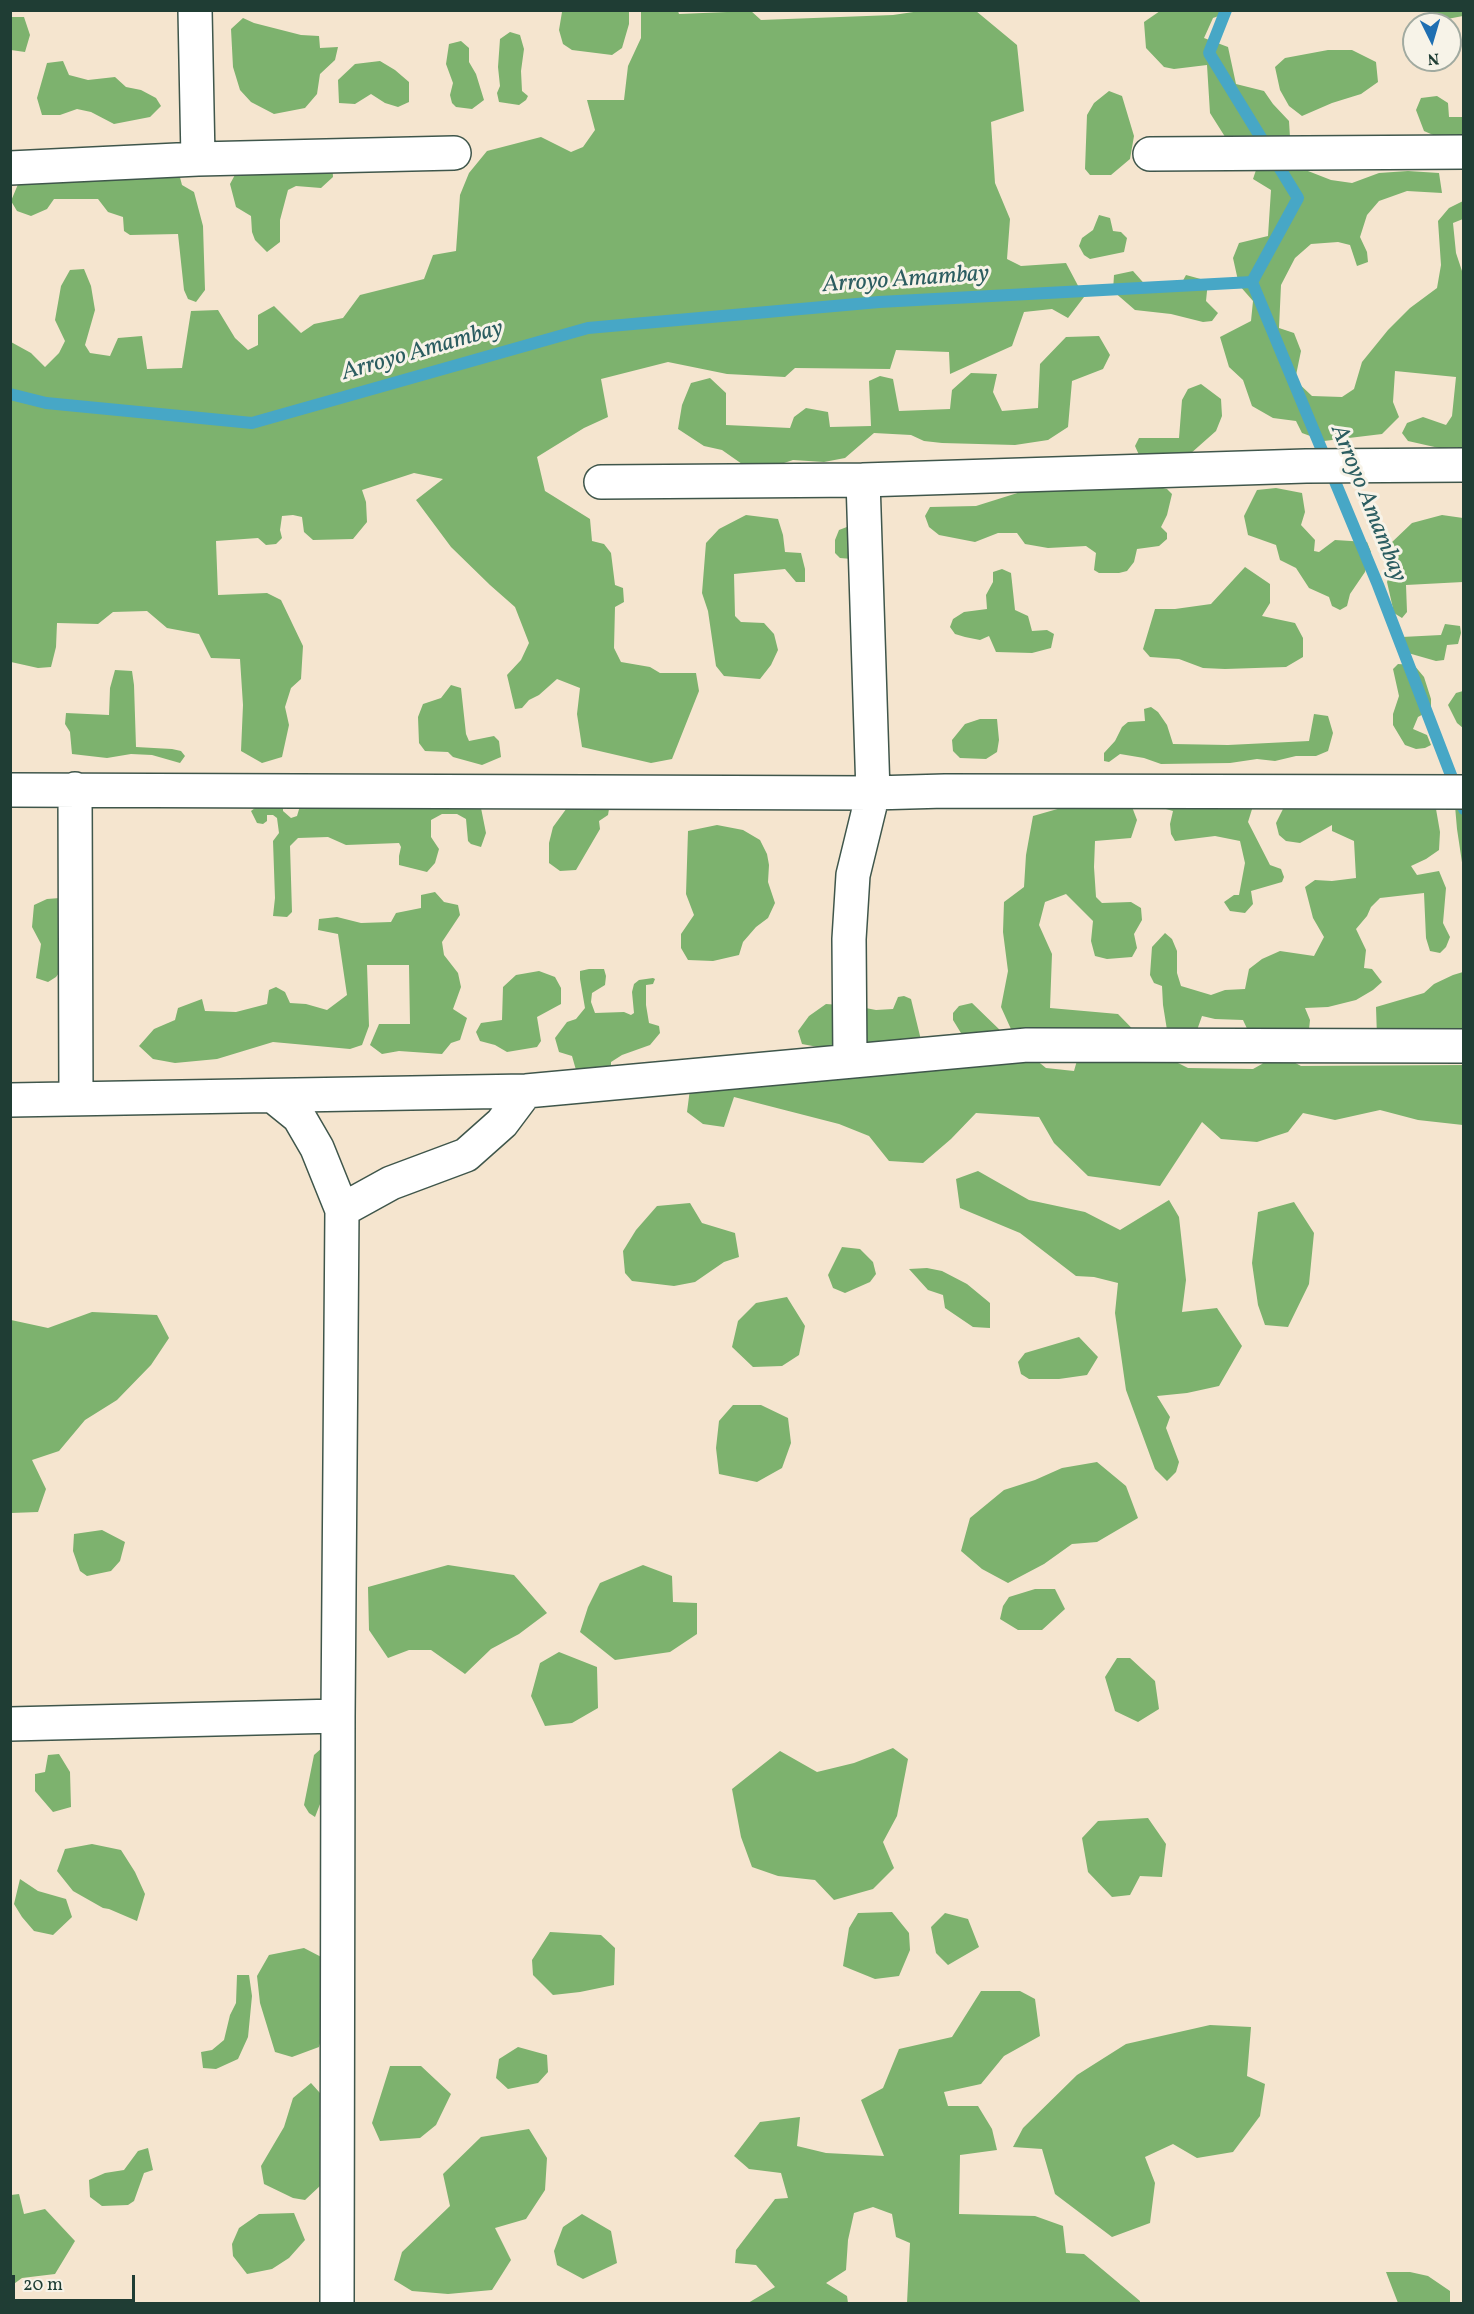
<!DOCTYPE html>
<style>
body{margin:0}
#map{position:relative;width:1474px;height:2314px;overflow:hidden;background:#f5e5cf;font-family:Vollkorn,serif}
canvas{display:block}
.frame{position:absolute;inset:0;border:12px solid #1f3d34;pointer-events:none}
.north{position:absolute;left:1402px;top:12px;width:60px;height:60px;box-sizing:border-box;background:#f7f3e8;border:2px solid #a1aaa0;border-radius:50%;rotate:175deg;font-size:16px;font-weight:700;line-height:24px;text-align:center;color:#1f3d34}
.north::after{content:'';display:block;margin:auto;width:21px;height:27px;background:#1f6fb2;clip-path:polygon(50% 0,100% 100%,50% 72%,0 100%)}
.scale{position:absolute;left:12px;top:2275px;width:123px;height:27px;box-sizing:border-box;border:3px solid #1f3d34;border-top:0;padding-left:8px;font-size:18px;line-height:21px;white-space:nowrap;color:#1f3d34;-webkit-text-stroke:4px #f7f3e8;paint-order:stroke}
</style>
<div id="map">
<canvas width="1474" height="2314"></canvas>
<div class="frame"></div>
<div class="north">N</div>
<div class="scale">20 m</div>
</div>
<script>
const g = document.querySelector('canvas').getContext('2d');
g.lineJoin = 'round';
function paint(path, color) { g.fillStyle = color; g.fill(path, 'evenodd'); }
const shape = rows => new Path2D(rows.map(r => 'M' + r).join(''));
function stroke(path, color, width, dash) { g.strokeStyle = color; g.lineWidth = width; g.lineCap = dash ? 'butt' : 'round'; g.setLineDash(dash || []); g.stroke(path); }
function label(font, color, halo, rows, align = 'center') {
  g.font = font + ' Vollkorn,serif'; g.lineWidth = 6; g.setLineDash([]); g.textBaseline = 'middle'; g.strokeStyle = halo; g.fillStyle = color; for (const [text, x, y, turn = 0] of rows) {
    g.save(); g.translate(x, y); g.rotate((+turn || 0) * Math.PI / 180); g.textAlign = isNaN(turn) ? turn : align; if (halo) g.strokeText(text, 0, 0); g.fillText(text, 0, 0); g.restore();
  }
}
paint(shape([
 [927,10,976,11,1017,45,1024,111,991,122,995,183,1010,219,1007,259,1021,266,1066,263,1084,297,1068,318,1052,309,1024,312,1012,346,950,374,949,352,896,350,890,369,795,368,785,377,727,374,668,362,601,379,608,417,584,428,537,457,545,491,590,519,592,541,604,544,611,553,615,585,623,588,624,602,615,607,614,648,621,662,650,667,660,673,696,673,699,691,672,759,651,763,582,747,577,714,580,688,557,679,539,695,529,700,522,708,515,709,507,675,521,660,529,643,515,607,490,585,451,547,416,500,443,479,414,473,362,490,366,502,367,522,353,539,313,540,304,532,302,517,293,515,282,516,280,530,282,538,276,544,266,545,258,538,216,541,218,595,267,593,281,600,303,646,301,679,291,688,285,707,289,725,282,757,262,763,241,751,243,705,240,659,211,658,199,634,167,628,147,611,113,612,98,624,57,623,56,647,51,667,38,668,11,662,11,342,31,353,45,367,59,353,65,341,55,320,61,286,70,270,84,269,91,286,95,310,85,345,90,353,110,356,118,338,142,336,147,369,182,368,191,311,218,310,235,338,248,350,258,345,258,315,274,306,301,333,314,324,343,318,360,295,424,279,433,255,456,251,460,195,469,173,487,151,541,137,571,152,583,147,595,130,587,100,624,100,628,66,641,38,641,11,678,11,679,14,751,11,761,20,893,15],
 [564,11,629,11,629,24,622,48,612,55,572,50,563,44,559,30,562,12],
 [1160,11,1233,11,1213,18,1204,38,1228,47,1236,84,1264,91,1273,104,1289,121,1291,154,1234,151,1210,113,1207,65,1174,69,1164,67,1146,48,1144,22],
 [1429,11,1463,11,1463,16,1442,20,1431,15],
 [11,17,24,17,30,35,25,52,11,50],
 [243,18,254,23,301,35,319,36,320,48,338,47,335,60,320,74,317,94,305,108,274,114,251,102,240,90,233,67,231,29],
 [510,32,520,35,524,49,521,71,522,91,528,96,526,100,519,105,499,102,497,93,500,86,498,67,500,39],
 [461,41,469,48,469,62,476,74,484,100,472,109,456,107,452,103,450,95,453,83,446,64,449,44],
 [1328,50,1352,50,1376,62,1378,82,1361,94,1332,103,1302,116,1289,106,1280,90,1275,67,1285,58],
 [63,61,69,75,88,80,115,77,126,87,141,90,156,98,161,106,150,117,114,124,91,112,77,109,60,115,42,115,37,98,47,63],
 [380,61,395,70,409,82,409,102,398,107,385,103,371,94,355,104,339,103,338,80,355,64],
 [1109,91,1122,96,1134,136,1130,159,1111,175,1090,175,1085,169,1087,115,1094,103],
 [1437,96,1448,103,1449,117,1463,117,1463,137,1440,138,1424,131,1416,110,1421,98],
 [243,160,332,161,333,177,321,188,296,186,288,190,280,220,280,242,267,252,255,240,252,232,251,216,236,207,230,184],
 [176,162,182,185,194,192,203,226,205,290,196,302,188,299,184,290,178,234,130,235,124,231,123,217,108,212,98,199,54,199,47,209,31,216,17,211,11,201,21,177],
 [1258,164,1290,164,1331,180,1352,183,1379,173,1408,171,1439,173,1442,193,1407,191,1379,201,1367,215,1360,237,1367,252,1368,262,1357,266,1350,245,1338,242,1311,244,1295,258,1281,285,1279,328,1294,333,1301,351,1295,380,1312,396,1342,397,1354,389,1362,362,1388,330,1410,308,1437,288,1441,265,1438,221,1449,208,1463,201,1463,219,1453,223,1456,253,1463,274,1463,447,1439,448,1408,441,1402,433,1407,423,1423,417,1446,425,1452,416,1456,377,1395,371,1393,402,1399,417,1382,434,1324,441,1302,433,1296,421,1273,418,1252,406,1243,380,1229,367,1220,337,1251,321,1253,301,1239,285,1233,258,1239,243,1268,236,1271,190,1253,179],
 [1099,215,1110,218,1113,231,1121,232,1127,238,1124,252,1090,259,1084,255,1079,246,1082,238,1093,230],
 [1133,271,1149,289,1180,286,1186,275,1208,281,1206,301,1218,313,1212,321,1203,322,1171,314,1135,310,1113,291,1114,275],
 [1099,336,1110,355,1103,369,1072,381,1068,427,1048,440,1015,445,942,443,924,441,911,435,874,433,845,458,824,462,793,460,781,464,742,464,722,450,704,446,678,429,682,405,691,383,710,378,726,393,726,425,790,428,794,417,806,408,828,412,830,427,871,426,869,381,880,376,893,379,899,411,950,409,952,390,971,373,997,374,993,392,1002,411,1038,408,1040,364,1066,337],
 [1201,384,1221,399,1222,416,1216,431,1190,454,1139,455,1135,446,1139,438,1179,438,1182,400,1188,389],
 [1151,485,1167,489,1172,494,1167,515,1161,527,1167,533,1167,539,1159,546,1137,549,1134,562,1127,571,1119,573,1099,573,1094,570,1096,553,1086,546,1048,548,1025,544,1017,533,998,533,975,542,939,535,929,527,925,516,930,507,976,506,1027,490],
 [1276,488,1302,493,1305,512,1301,525,1315,540,1314,551,1319,552,1335,540,1367,542,1371,552,1365,572,1350,594,1347,606,1340,610,1332,606,1329,597,1309,588,1296,568,1280,560,1276,545,1248,535,1244,516,1257,490],
 [746,515,778,519,783,535,785,552,801,553,805,569,805,582,796,582,785,569,734,574,735,616,741,622,764,623,774,634,778,650,771,665,760,679,724,676,716,666,708,611,702,593,706,543,719,529],
 [1442,515,1463,518,1463,582,1406,585,1407,612,1402,618,1394,613,1387,582,1395,560,1390,544,1412,523],
 [860,522,881,544,883,561,874,571,852,559,840,558,835,553,835,540,839,530],
 [1245,567,1270,584,1270,603,1262,616,1295,623,1303,638,1303,657,1286,667,1225,669,1203,668,1179,659,1150,657,1143,649,1155,609,1175,609,1211,604],
 [1002,569,1011,573,1015,610,1028,616,1032,631,1047,630,1054,634,1051,648,1032,653,996,652,989,636,980,640,965,637,955,634,950,627,953,619,964,612,987,609,986,595,993,582,993,572],
 [1445,624,1460,626,1461,633,1458,644,1447,645,1444,660,1436,661,1408,653,1402,637,1441,635],
 [1398,664,1414,665,1424,677,1431,699,1431,710,1418,717,1413,729,1427,735,1431,745,1425,748,1416,749,1405,745,1393,725,1393,714,1399,696,1393,669],
 [115,670,132,671,134,685,136,747,172,749,181,751,185,756,180,763,152,755,131,754,107,758,72,754,70,732,65,724,66,713,109,715,110,688],
 [451,685,461,688,466,734,469,741,494,736,499,741,501,757,482,765,453,757,448,752,425,751,419,743,418,717,423,704,441,698],
 [1463,691,1464,691,1463,728,1457,723,1448,705,1456,693],
 [1151,707,1158,712,1167,725,1173,744,1228,745,1309,741,1314,714,1328,716,1333,733,1328,751,1316,756,1296,756,1275,761,1257,759,1230,763,1161,764,1144,758,1120,754,1109,762,1104,761,1104,753,1115,741,1122,727,1128,722,1145,721,1144,709],
 [980,719,997,719,999,740,997,752,986,759,960,758,953,751,952,740,965,724],
 [473,798,481,808,486,833,481,847,471,844,468,841,466,819,457,814,442,814,431,820,431,837,439,849,435,863,427,872,399,865,399,856,401,847,399,843,346,845,328,837,298,838,290,846,292,912,287,917,273,916,275,898,273,841,279,833,277,818,273,815,267,815,267,821,263,824,257,823,251,811,259,805,283,804,283,811,291,818,297,816,300,806,342,801,357,808,372,804,391,809,404,805],
 [1129,799,1137,820,1131,838,1095,841,1094,867,1096,897,1102,903,1131,902,1141,908,1142,920,1134,934,1137,948,1132,957,1107,959,1095,956,1091,941,1093,921,1066,894,1045,902,1039,925,1052,954,1050,1008,1118,1014,1154,1051,1188,1068,1253,1069,1262,1064,1268,1057,1288,1059,1301,1066,1463,1065,1463,1125,1418,1120,1380,1110,1335,1120,1303,1113,1288,1132,1257,1142,1221,1139,1202,1122,1160,1186,1088,1176,1054,1143,1039,1117,976,1113,951,1139,923,1163,889,1161,869,1136,839,1124,734,1097,724,1127,703,1124,687,1112,690,1089,823,1048,802,1044,798,1031,809,1016,826,1004,855,1006,876,1010,893,1009,898,997,904,996,911,999,921,1040,964,1038,953,1020,953,1013,959,1006,972,1003,1003,1033,1046,1068,1074,1071,1080,1050,1015,1038,1001,1007,1008,971,1003,932,1004,902,1024,887,1026,855,1033,816,1082,802],
 [596,800,609,809,608,815,599,821,600,829,576,870,560,871,549,863,549,843,553,827,572,801],
 [1430,800,1436,809,1440,832,1439,850,1426,859,1411,866,1417,875,1439,871,1446,888,1443,923,1450,937,1446,947,1440,953,1430,951,1426,938,1424,893,1380,898,1371,907,1367,916,1356,929,1366,950,1364,968,1372,969,1382,982,1373,990,1356,1000,1328,1007,1305,1008,1310,1020,1308,1039,1250,1035,1243,1020,1215,1019,1202,1016,1196,1033,1167,1030,1163,1005,1162,986,1154,983,1150,975,1152,947,1165,933,1172,939,1177,951,1177,973,1181,986,1211,995,1225,990,1245,989,1249,969,1262,959,1280,951,1314,956,1324,937,1313,918,1305,887,1315,880,1332,881,1356,878,1354,841,1332,831,1332,825,1300,843,1286,841,1279,835,1276,823,1286,803],
 [1155,806,1253,806,1248,822,1270,865,1281,869,1284,877,1282,882,1251,891,1253,904,1245,913,1230,911,1224,902,1234,895,1239,895,1245,863,1240,841,1215,836,1175,841,1171,834,1170,824,1173,811],
 [1455,806,1463,806,1463,869,1457,829],
 [717,825,743,830,760,840,767,854,769,865,768,882,775,903,768,918,756,927,743,942,739,955,713,961,688,960,681,948,681,934,694,915,686,894,688,831],
 [435,892,444,902,458,905,460,915,442,942,444,955,458,973,461,987,453,1009,467,1018,460,1040,451,1043,442,1054,399,1051,382,1054,370,1045,379,1024,410,1024,409,965,367,965,369,1026,362,1045,350,1049,273,1042,217,1059,175,1063,153,1059,139,1046,154,1029,175,1020,178,1008,202,999,205,1011,236,1012,267,1004,269,990,276,987,285,992,290,1003,306,1004,327,1010,347,995,338,934,318,930,319,919,337,917,361,923,391,922,396,913,421,908,421,895],
 [60,898,62,969,56,977,48,982,36,978,41,944,32,927,34,905,47,899],
 [589,969,604,969,606,976,605,985,592,993,591,1002,595,1013,624,1012,631,1015,634,1013,632,992,634,984,639,980,653,978,655,979,653,984,646,985,646,1005,649,1023,659,1026,660,1033,650,1045,622,1055,611,1062,611,1075,578,1077,572,1056,559,1052,555,1038,567,1022,576,1019,585,1008,580,979,580,971],
 [539,971,555,977,561,988,561,1004,537,1017,541,1041,537,1047,507,1052,495,1045,480,1041,476,1032,481,1023,502,1020,503,987,516,975],
 [1463,972,1463,1046,1377,1037,1376,1007,1424,993,1434,984,1453,975],
 [978,1171,1029,1200,1085,1212,1120,1230,1169,1200,1179,1217,1186,1280,1182,1312,1217,1308,1242,1346,1219,1386,1187,1393,1157,1396,1170,1417,1166,1428,1179,1462,1176,1472,1167,1481,1155,1469,1126,1390,1115,1313,1118,1283,1094,1277,1076,1276,1020,1233,960,1208,956,1179],
 [1294,1202,1314,1233,1309,1284,1288,1327,1265,1325,1258,1305,1252,1263,1258,1212],
 [690,1203,702,1223,735,1233,739,1257,724,1262,695,1282,674,1286,632,1281,625,1273,623,1251,636,1230,657,1206],
 [842,1247,860,1249,873,1262,876,1274,870,1282,845,1293,833,1288,828,1275],
 [927,1268,942,1271,967,1284,990,1303,990,1328,973,1327,945,1308,943,1295,928,1290,909,1269],
 [787,1297,805,1326,799,1355,782,1366,753,1367,732,1347,738,1321,756,1303],
 [92,1312,157,1315,169,1338,151,1365,117,1400,85,1420,59,1451,32,1460,46,1489,38,1512,11,1513,11,1320,48,1328],
 [1079,1337,1098,1357,1087,1375,1059,1379,1029,1379,1021,1374,1018,1362,1025,1353],
 [733,1405,761,1405,788,1418,791,1443,782,1468,757,1482,719,1474,716,1448,719,1421],
 [1097,1462,1126,1486,1138,1518,1097,1542,1072,1544,1044,1564,1008,1583,982,1569,961,1551,970,1518,1004,1490,1035,1480,1062,1468],
 [102,1530,125,1542,120,1561,111,1571,87,1576,80,1571,73,1551,74,1534],
 [448,1565,514,1575,547,1613,519,1634,491,1649,465,1674,431,1650,409,1650,388,1658,369,1630,368,1587],
 [643,1565,672,1576,673,1602,697,1603,697,1634,670,1652,615,1660,580,1632,588,1607,600,1583],
 [1035,1589,1055,1589,1065,1609,1042,1630,1018,1630,1000,1619,1003,1606,1009,1597],
 [559,1652,597,1667,598,1708,572,1723,545,1726,531,1696,540,1663],
 [1117,1658,1130,1658,1155,1681,1159,1709,1138,1722,1115,1711,1105,1677],
 [323,1747,322,1799,315,1817,309,1813,304,1805,314,1755],
 [893,1748,908,1759,897,1816,883,1842,894,1868,873,1889,834,1900,815,1880,778,1876,752,1867,741,1837,732,1789,780,1751,817,1772,854,1763],
 [59,1754,70,1772,71,1807,53,1812,35,1791,35,1774,45,1772,48,1755],
 [1148,1818,1166,1844,1162,1877,1140,1876,1130,1895,1112,1897,1088,1872,1082,1838,1098,1821],
 [92,1844,121,1850,135,1872,145,1894,137,1921,109,1909,103,1908,73,1891,57,1871,65,1849],
 [20,1879,38,1891,66,1899,72,1917,53,1935,34,1931,22,1917,14,1904],
 [892,1912,909,1933,910,1950,899,1976,875,1979,843,1966,849,1928,858,1913],
 [945,1913,968,1919,979,1947,948,1965,936,1953,931,1927],
 [550,1932,601,1935,615,1948,614,1985,580,1992,553,1995,533,1975,532,1960],
 [304,1948,327,1960,325,2026,319,2047,292,2057,275,2052,260,2003,257,1976,269,1955],
 [237,1975,249,1975,252,1996,248,2037,238,2059,216,2069,203,2068,201,2052,212,2050,224,2040,230,2015,236,2003],
 [981,1991,1020,1991,1035,1999,1040,2036,1004,2056,981,2084,944,2092,948,2106,978,2106,992,2129,997,2150,960,2155,959,2214,1035,2216,1063,2226,1066,2253,1084,2254,1140,2301,1140,2303,907,2303,910,2243,896,2237,892,2214,873,2207,854,2213,848,2240,846,2270,826,2283,847,2296,848,2303,748,2303,775,2287,756,2265,735,2263,736,2250,775,2199,788,2198,781,2173,749,2169,734,2156,760,2122,800,2117,797,2146,826,2153,884,2156,861,2100,883,2088,899,2049,952,2037],
 [1210,2025,1251,2027,1247,2076,1265,2084,1260,2116,1233,2152,1197,2158,1173,2144,1145,2157,1155,2183,1150,2223,1112,2237,1055,2194,1042,2149,1013,2147,1023,2128,1077,2075,1126,2044],
 [518,2047,547,2055,548,2072,538,2083,508,2089,496,2078,499,2059],
 [390,2066,421,2066,451,2094,436,2125,420,2138,380,2141,372,2123],
 [311,2083,328,2102,321,2185,305,2200,293,2198,264,2184,261,2166,284,2127,293,2098],
 [529,2129,547,2158,545,2190,526,2219,495,2228,511,2260,492,2290,448,2294,412,2291,394,2280,402,2252,450,2206,443,2174,481,2137],
 [148,2148,153,2170,144,2173,134,2201,128,2205,102,2206,90,2197,89,2180,105,2173,124,2170,138,2151],
 [19,2194,24,2214,45,2209,75,2241,55,2274,22,2278,11,2286,11,2195],
 [294,2213,305,2240,289,2258,272,2269,247,2274,233,2256,232,2244,239,2228,259,2214],
 [582,2214,611,2231,617,2263,583,2279,557,2265,554,2251,563,2227],
 [1386,2272,1410,2272,1428,2276,1450,2291,1450,2303,1398,2303]
]), '#7db26e');
stroke(shape([
 [1226,10,1209,53,1298,198,1252,282],
 [1252,282,1378,585,1464,809],
 [10,394,46,403,252,423,588,328,879,302,1252,282]
]), '#47a7c6', 12);
const minor = shape([
 [195,10,198,159],
 [1150,154,1464,152],
 [10,168,198,159,454,153],
 [601,482,863,480,1306,466,1464,465],
 [75,789,76,1099],
 [10,790,873,793,945,791,1464,792],
 [850,1061,849,939,853,875,873,793,863,480],
 [273,1096,299,1117,317,1148,342,1210,338,1716,337,2304],
 [10,1100,526,1091,1027,1045,1464,1046],
 [342,1210,391,1183,466,1155,502,1123,526,1091],
 [10,1724,338,1716]
]);
stroke(minor, '#3f564b', 36);
stroke(minor, '#fff', 33);
label('italic 24px', '#2b5d60', '#f7f3e8', [
 ["Arroyo Amambay",906,281,-4],
 ["Arroyo Amambay",423,352,-16],
 ["Arroyo Amambay",1367,504,68]
]);
</script>
